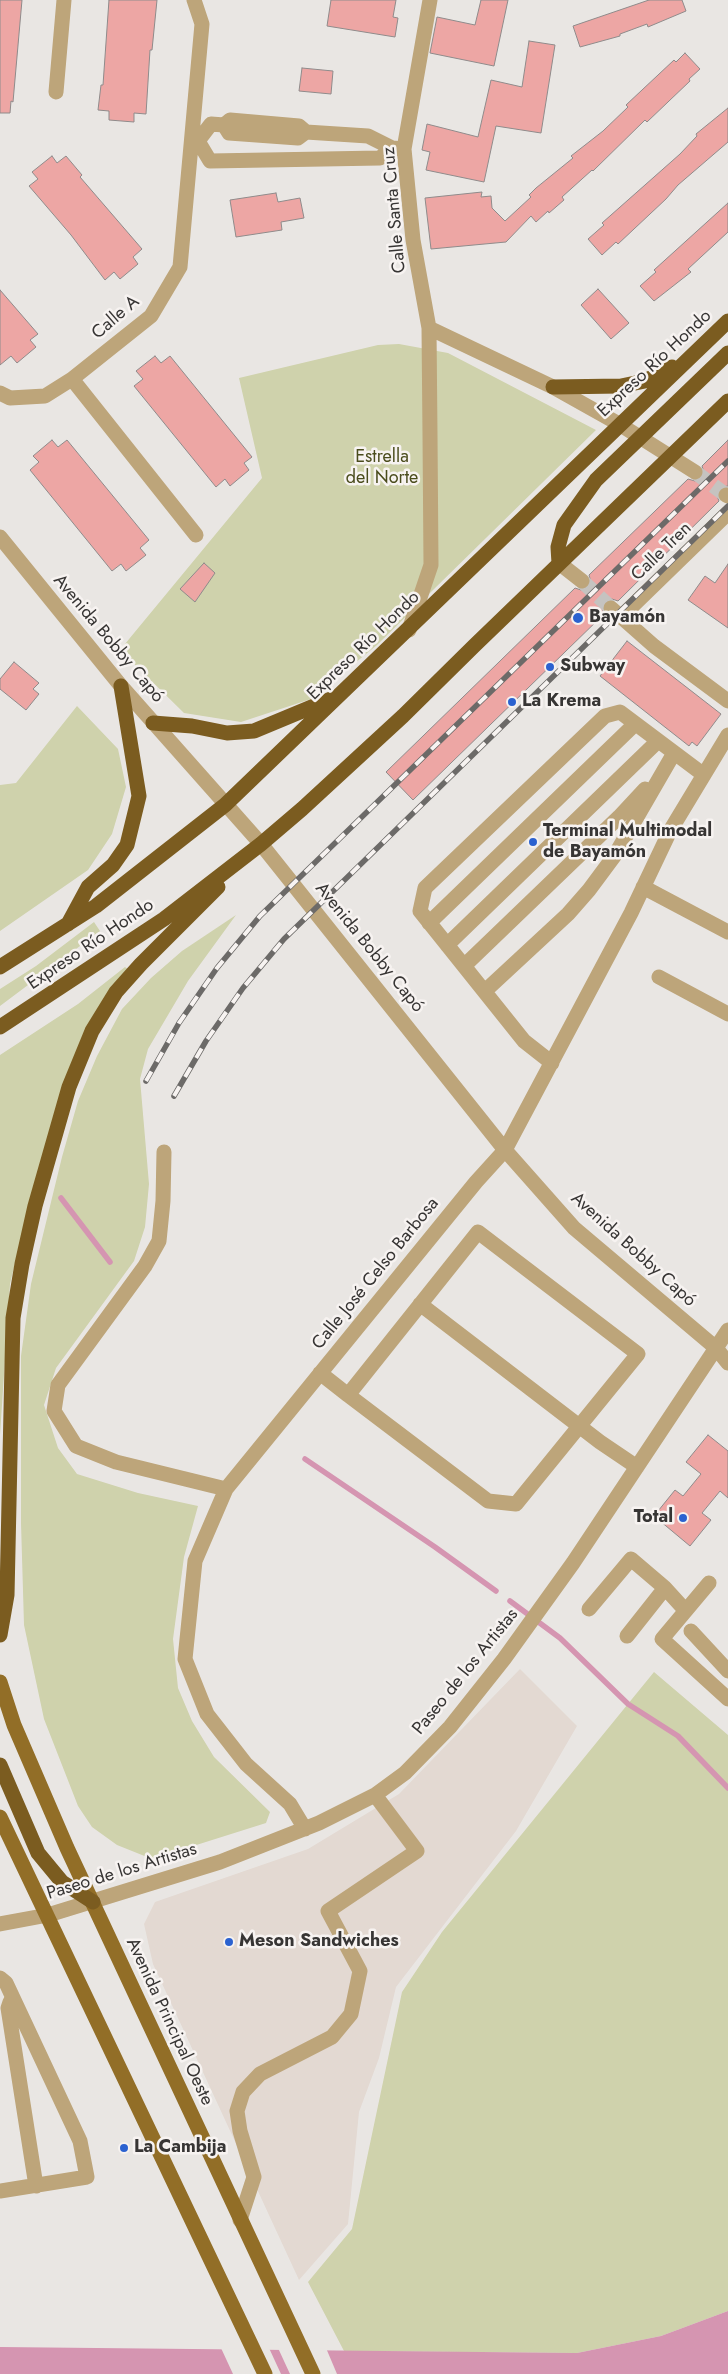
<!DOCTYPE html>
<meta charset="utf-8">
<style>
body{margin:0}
canvas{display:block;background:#e9e6e3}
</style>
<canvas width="728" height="2374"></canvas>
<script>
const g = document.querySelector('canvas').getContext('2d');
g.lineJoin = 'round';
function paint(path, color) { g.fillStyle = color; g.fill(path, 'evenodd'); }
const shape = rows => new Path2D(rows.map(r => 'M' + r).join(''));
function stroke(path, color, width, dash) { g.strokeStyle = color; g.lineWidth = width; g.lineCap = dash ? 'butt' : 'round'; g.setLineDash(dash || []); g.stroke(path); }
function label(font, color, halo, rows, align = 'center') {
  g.font = font + ' Jost,sans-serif'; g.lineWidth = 5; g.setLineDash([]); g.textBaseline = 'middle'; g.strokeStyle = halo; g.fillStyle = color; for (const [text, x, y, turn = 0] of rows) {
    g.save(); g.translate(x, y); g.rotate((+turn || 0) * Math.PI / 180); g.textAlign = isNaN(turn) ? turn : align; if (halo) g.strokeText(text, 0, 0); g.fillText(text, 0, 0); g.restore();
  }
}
paint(shape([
 [520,1669,577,1726,516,1831,396,1987,379,2058,359,2112,348,2224,299,2280,153,1964,144,1924,155,1902,308,1849,399,1794]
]), '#e3d9d2');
paint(shape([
 [399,344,448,353,596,430,377,645,311,699,241,722,184,713,120,650,262,478,239,378,378,345],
 [77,706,118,749,126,787,112,834,88,870,0,931,0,785,16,783],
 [236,915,188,981,148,1049,140,1079,149,1184,145,1227,134,1261,56,1368,44,1405,58,1448,77,1474,138,1493,198,1506,184,1557,173,1639,178,1688,192,1721,214,1757,270,1812,266,1823,152,1859,117,1845,92,1827,78,1806,44,1719,24,1625,21,1523,21,1356,31,1284,62,1157,78,1101,97,1056,122,1009,151,978,182,951],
 [94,922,100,931,0,1006,0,989,36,966],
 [125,967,129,970,114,988,24,1225,10,1284,0,1435,0,1055,78,1004],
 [654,1672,728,1735,728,2311,661,2336,577,2353,344,2351,308,2282,352,2229,402,1992,442,1932]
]), '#cfd2ac');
paint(shape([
 [728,2311,728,2374,0,2374,0,2347,577,2353,661,2336]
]), '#d595b1');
paint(shape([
 [221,2348,269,2348,281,2374,233,2374],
 [278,2348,326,2348,337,2374,290,2374]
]), '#e9e6e3');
stroke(shape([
 [61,1198,110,1262],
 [305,1459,435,1547,496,1591],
 [510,1601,560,1638,628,1704,678,1736,728,1788]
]), '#d595b1', 5.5);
const building = shape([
 [0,0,22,0,13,102,11,101,10,113,0,113,0,0],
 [109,0,157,0,152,50,150,50,146,114,134,113,134,122,109,120,109,111,98,110,101,85,103,85,109,0],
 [331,0,396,0,393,17,398,18,395,37,327,26,331,0],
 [481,0,508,0,494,66,430,53,437,17,475,25,481,0],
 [649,0,682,0,686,11,648,27,647,24,620,34,620,36,580,47,573,26,649,0],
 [529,41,555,45,541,133,496,126,484,182,426,170,430,152,422,150,427,124,478,137,491,80,522,87,529,41],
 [685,53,700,69,689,79,690,81,647,122,645,120,593,171,592,170,562,197,564,200,549,213,548,211,536,222,531,216,506,242,431,249,425,198,482,192,481,197,491,196,492,208,505,221,531,197,529,195,536,188,573,158,571,156,603,131,628,107,626,105,674,60,676,62,685,53],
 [302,68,333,71,331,94,299,91,302,68],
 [728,108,728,142,678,185,666,199,618,244,616,242,602,255,588,239,604,225,602,223,680,154,697,136,696,134,728,108],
 [52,156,57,163,66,156,82,175,80,177,142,249,133,257,138,264,120,279,114,272,105,280,71,235,29,186,38,179,32,172,52,156],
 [276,193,278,202,300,198,304,218,281,222,282,230,236,237,230,200,276,193],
 [728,203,728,232,688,269,691,272,654,301,640,286,656,272,654,270,728,203],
 [598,289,629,323,611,339,581,305,598,289],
 [0,290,38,334,30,340,36,347,17,363,11,356,0,365,0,290],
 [155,356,161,363,170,356,252,457,244,463,249,470,230,486,225,479,216,487,134,386,143,379,136,371,155,356],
 [52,440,58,447,67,440,149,540,140,548,146,555,126,571,121,564,112,571,30,470,39,462,33,456,52,440],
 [728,440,728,486,721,487,718,490,717,496,719,501,618,601,612,599,604,601,602,607,604,614,413,800,386,772,575,588,581,590,589,587,591,582,589,575,688,479,695,481,703,477,704,472,702,466,728,440],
 [204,563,215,573,195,602,180,589,204,563],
 [728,564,728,628,688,600,705,576,715,583,728,564],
 [627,641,721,714,697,746,692,742,689,746,600,676,627,641],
 [14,662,39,683,33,689,39,694,26,710,0,689,0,679,14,662],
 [708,1435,728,1451,728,1498,720,1491,702,1513,711,1520,690,1546,654,1516,675,1490,683,1496,701,1474,686,1462,708,1435]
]);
paint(building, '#eda6a4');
stroke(building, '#8f8b8b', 1);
stroke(shape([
 [695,472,726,495],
 [582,581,611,608]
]), '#c5c3c0', 15, [15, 8]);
stroke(shape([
 [56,92,64,0],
 [224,125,229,133,298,138,306,132],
 [198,141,211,124,224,125,230,120,299,126,306,132,368,136,392,148,404,149],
 [198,141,210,161,380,158,392,148],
 [429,328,553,387,619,424,695,472],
 [72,379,196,535],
 [0,393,10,398,45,396,72,379,151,316,180,267,202,24,194,0],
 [726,495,728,496],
 [0,537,121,686,261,844,505,1150,574,1228,716,1348,728,1363],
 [559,563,582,581],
 [611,608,654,646,728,701],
 [621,617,728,513],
 [409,630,431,565,430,435,429,328,413,240,404,149,430,0],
 [643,887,728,932],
 [429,923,635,724],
 [447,945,658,741],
 [464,966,619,817,645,789],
 [659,977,728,1014],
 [485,991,568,914,589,890,615,855,674,753],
 [552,1063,524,1041,420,911,425,888,605,716,620,712,704,775],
 [164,1152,163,1201,159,1241,145,1266,58,1385,54,1411,76,1446,116,1462,226,1489],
 [478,1232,638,1354,516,1504,488,1501,348,1395,478,1232],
 [420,1304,600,1442,637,1467],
 [320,1373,348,1395],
 [709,1583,662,1639,728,1699],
 [665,1588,685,1610],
 [589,1609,631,1559,665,1588,627,1636],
 [691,1631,728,1671],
 [305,1829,290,1804,246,1764,207,1714,185,1659,195,1561,226,1489,476,1182,505,1150,631,913,670,831,728,735],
 [0,1924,48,1915,220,1862,319,1823,375,1795,405,1773,450,1727,504,1659,573,1563,728,1330],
 [0,1978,6,1983,80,2141,87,2177,0,2191],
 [10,2002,8,2008,36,2186],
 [240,2220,254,2177,240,2131,237,2111,243,2092,260,2074,332,2037,351,2014,360,1971,328,1911,417,1851,375,1795]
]), '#bda57a', 15);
stroke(shape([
 [0,1682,14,1725,67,1848,313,2374],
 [0,1817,265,2374]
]), '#926e27', 15);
stroke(shape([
 [553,387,621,386,645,381,672,367],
 [559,563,558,547,564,525,596,480,728,353],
 [153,723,192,726,227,733,254,731,331,699],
 [68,924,88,887,113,865,127,845,139,796,121,686],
 [0,967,96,906,225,805,728,321],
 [0,1027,164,919,261,844,302,809,403,716,475,645,728,401],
 [0,1635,7,1595,13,1318,22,1264,35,1206,69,1087,92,1031,116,992,141,964,218,887],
 [0,1765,38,1853,62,1882,93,1902]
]), '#7b5c20', 15);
const rail = shape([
 [146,1081,179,1023,217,968,260,916,728,461],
 [174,1096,206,1041,243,988,284,939,728,506]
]);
stroke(rail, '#6c6a68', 5.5);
stroke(rail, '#f7f3f1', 4, [11]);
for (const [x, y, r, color] of [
 [578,618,6,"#2b62d0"],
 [550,667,5,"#2b62d0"],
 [512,702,5,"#2b62d0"],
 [533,842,5,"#2b62d0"],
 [683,1518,5,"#2b62d0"],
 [229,1942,5,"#2b62d0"],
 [124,2148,5,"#2b62d0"]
]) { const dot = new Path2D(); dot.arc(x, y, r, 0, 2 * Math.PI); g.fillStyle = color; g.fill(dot); stroke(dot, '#f7f3f1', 2); }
label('18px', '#373534', '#f7f3f1', [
 ["Calle Santa Cruz",395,210,-95],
 ["Calle A",116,318,-41],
 ["Expreso Río Hondo",655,364,-43],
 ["Calle Tren",662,552,-44],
 ["Avenida Bobby Capó",108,639,50],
 ["Expreso Río Hondo",364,646,-44],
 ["Expreso Río Hondo",91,945,-34],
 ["Avenida Bobby Capó",369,948,51],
 ["Avenida Bobby Capó",633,1250,42],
 ["Calle José Celso Barbosa",376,1274,-51],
 ["Paseo de los Artistas",466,1672,-51],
 ["Paseo de los Artistas",122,1872,-17],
 ["Avenida Principal Oeste",169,2022,65]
]);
label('18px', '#4a4c1c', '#f7f3f1', [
 ["Estrella",382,458],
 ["del Norte",382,479]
]);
label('bold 18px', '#373534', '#f7f3f1', [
 ["Bayamón",589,618],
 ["Subway",560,667],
 ["La Krema",522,702],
 ["Terminal Multimodal",543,832],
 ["de Bayamón",543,853],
 ["Total",673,1518,"right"],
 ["Meson Sandwiches",239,1942],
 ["La Cambija",134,2148]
], 'left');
</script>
